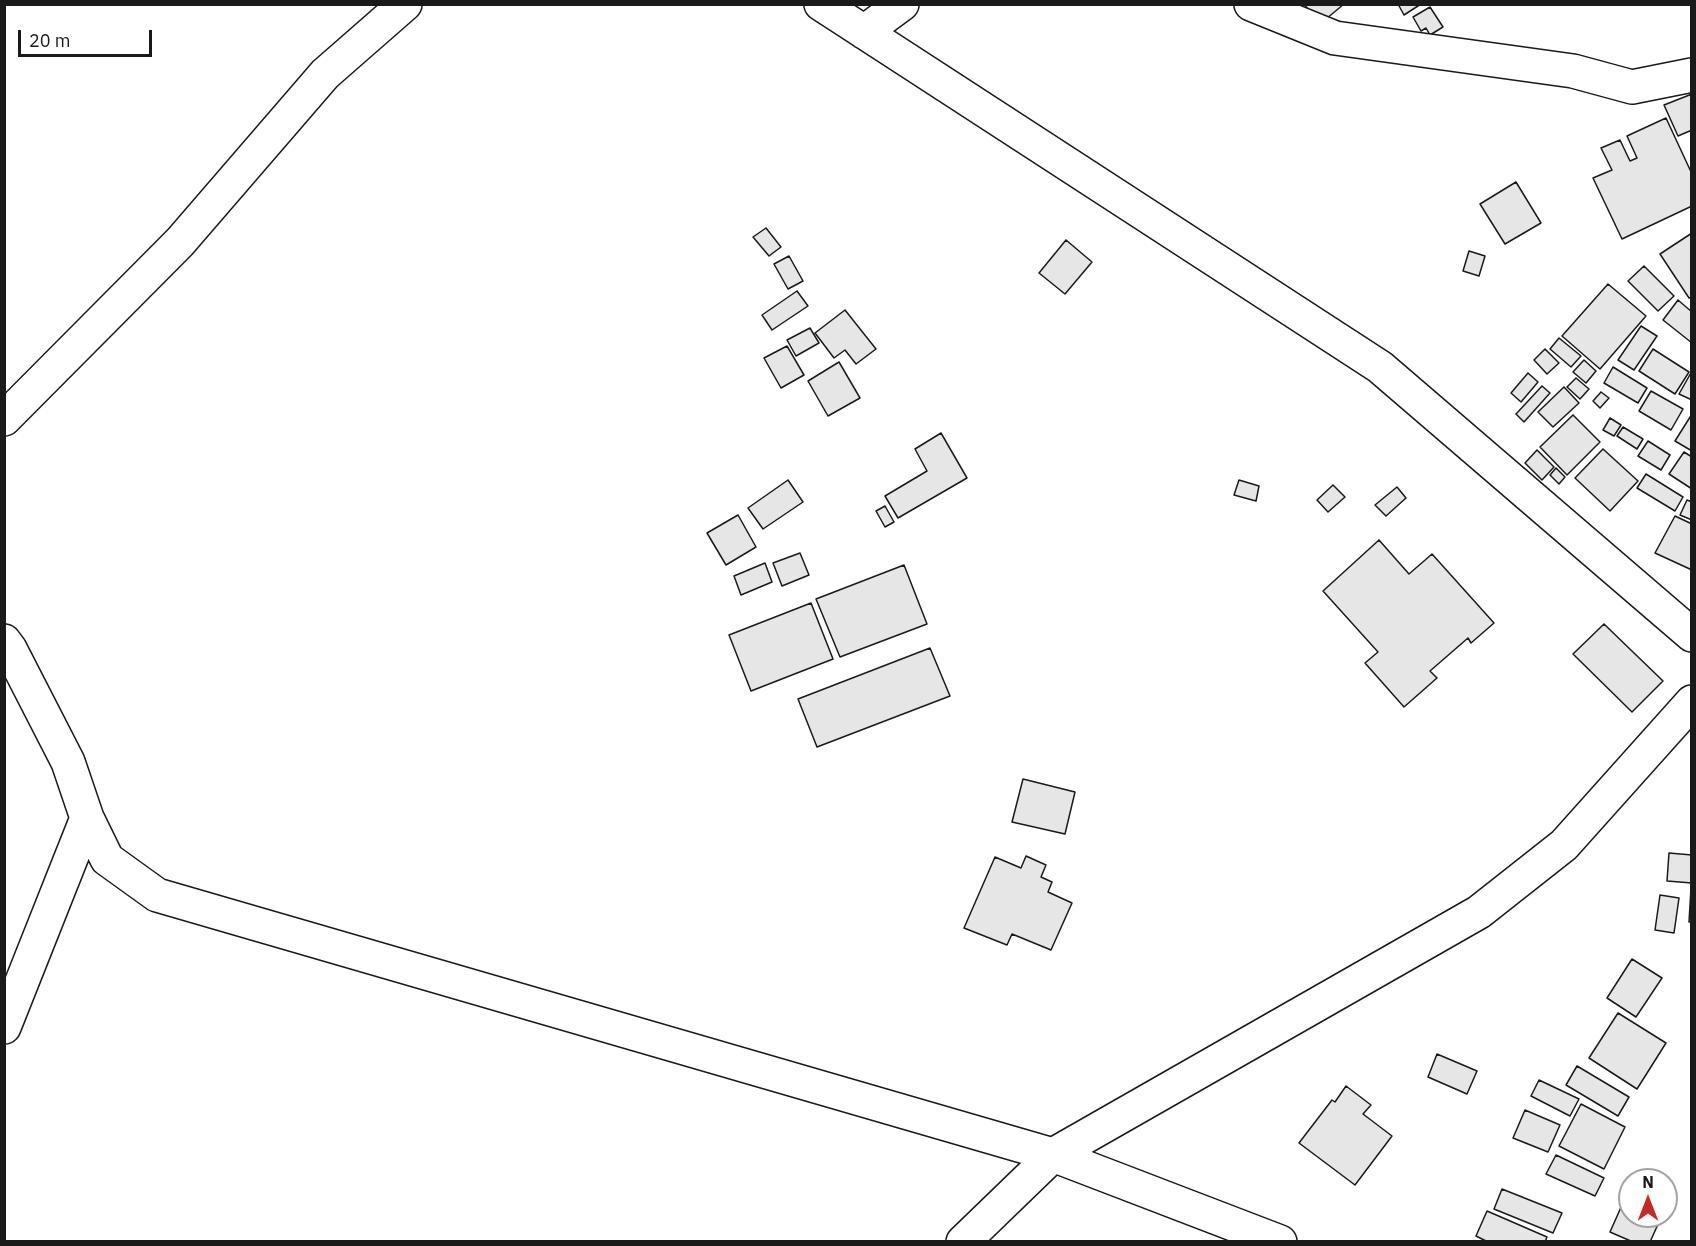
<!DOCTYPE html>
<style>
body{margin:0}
#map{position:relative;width:1696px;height:1246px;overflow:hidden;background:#fff;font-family:"IBM Plex Sans",sans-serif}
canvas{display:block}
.frame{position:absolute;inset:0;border:6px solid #1a1a1a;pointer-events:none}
.north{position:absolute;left:1618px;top:1168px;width:60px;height:60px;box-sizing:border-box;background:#fff;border:2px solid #a3a3a3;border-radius:50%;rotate:0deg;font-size:16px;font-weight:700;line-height:24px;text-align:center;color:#1a1a1a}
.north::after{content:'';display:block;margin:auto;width:21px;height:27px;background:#c62828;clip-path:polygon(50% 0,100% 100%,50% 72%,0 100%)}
.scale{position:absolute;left:18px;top:30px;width:134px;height:27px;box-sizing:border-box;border:3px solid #1a1a1a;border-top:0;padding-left:8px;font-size:18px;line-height:21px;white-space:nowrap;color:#1a1a1a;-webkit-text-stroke:4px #fff;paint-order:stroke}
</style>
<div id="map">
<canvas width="1696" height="1246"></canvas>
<div class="frame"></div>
<div class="north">N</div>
<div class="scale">20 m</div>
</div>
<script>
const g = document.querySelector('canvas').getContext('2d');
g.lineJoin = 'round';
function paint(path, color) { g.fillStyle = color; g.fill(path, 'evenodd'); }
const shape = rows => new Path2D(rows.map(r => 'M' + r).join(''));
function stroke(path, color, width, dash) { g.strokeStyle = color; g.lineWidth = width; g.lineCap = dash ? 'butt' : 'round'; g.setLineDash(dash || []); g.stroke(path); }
const building = shape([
 [1304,4,1344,4,1320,24,1304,4],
 [1398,4,1421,4,1404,15,1398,4],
 [1430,7,1443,27,1430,35,1426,28,1421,31,1413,17,1430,7],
 [1692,94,1692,130,1678,136,1664,105,1692,94],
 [1666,118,1692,174,1692,206,1622,239,1593,178,1612,170,1601,148,1620,140,1630,161,1637,158,1627,136,1666,118],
 [1516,182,1541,223,1505,244,1480,204,1516,182],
 [766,228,781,247,769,256,753,237,766,228],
 [1692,233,1692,297,1689,298,1660,254,1692,233],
 [1066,240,1092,262,1065,294,1039,273,1066,240],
 [1469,251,1485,256,1479,276,1463,271,1469,251],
 [789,256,803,281,788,289,774,264,789,256],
 [1644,266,1674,296,1658,311,1628,281,1644,266],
 [1608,284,1646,316,1600,369,1562,336,1608,284],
 [797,291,808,306,772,330,762,315,797,291],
 [1678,300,1692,312,1692,343,1663,320,1678,300],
 [845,310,876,349,856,364,845,350,834,358,815,333,845,310],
 [1641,326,1657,336,1634,370,1618,360,1641,326],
 [810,328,819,343,796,356,787,340,810,328],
 [1559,338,1581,356,1571,367,1550,349,1559,338],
 [787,346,804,375,781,388,764,358,787,346],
 [1545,349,1559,363,1547,374,1534,360,1545,349],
 [1653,349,1689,372,1675,394,1639,371,1653,349],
 [1584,360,1596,371,1586,383,1573,372,1584,360],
 [839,362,860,398,828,416,808,381,839,362],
 [1613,367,1647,388,1638,403,1604,383,1613,367],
 [1692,371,1692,400,1679,394,1692,371],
 [1528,373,1538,382,1521,402,1511,393,1528,373],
 [1576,378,1589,389,1580,399,1567,387,1576,378],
 [1542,386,1550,393,1524,422,1516,414,1542,386],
 [1564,387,1579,403,1553,427,1538,412,1564,387],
 [1651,391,1683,409,1671,430,1639,411,1651,391],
 [1601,392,1609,398,1600,408,1593,401,1601,392],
 [1692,414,1692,451,1675,441,1692,414],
 [1573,415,1600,442,1567,475,1540,447,1573,415],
 [1610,418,1621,425,1614,436,1603,430,1610,418],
 [1623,427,1643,439,1637,449,1617,436,1623,427],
 [941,433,967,478,898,518,885,496,927,471,915,449,941,433],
 [1648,441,1670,455,1661,470,1638,456,1648,441],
 [1603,449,1638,481,1610,511,1575,478,1603,449],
 [1537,450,1554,467,1542,480,1525,463,1537,450],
 [1684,452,1692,457,1692,489,1669,474,1684,452],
 [1556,468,1565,477,1559,484,1550,475,1556,468],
 [1646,474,1683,497,1675,511,1637,488,1646,474],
 [788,480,803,502,763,529,748,508,788,480],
 [1239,480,1259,486,1256,501,1234,495,1239,480],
 [1333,485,1345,497,1328,512,1317,500,1333,485],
 [1397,487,1406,498,1386,516,1375,505,1397,487],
 [1687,500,1692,502,1692,520,1680,515,1687,500],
 [885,506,894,522,885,527,876,511,885,506],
 [738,515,756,547,726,565,707,533,738,515],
 [1675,516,1692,524,1692,570,1655,553,1675,516],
 [1379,540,1409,574,1432,554,1494,623,1471,643,1468,638,1430,671,1437,678,1404,707,1365,663,1378,652,1323,591,1379,540],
 [800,553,809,575,782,586,773,563,800,553],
 [765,563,772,582,741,595,734,576,765,563],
 [904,565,927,624,840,657,816,599,904,565],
 [811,603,833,659,751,691,729,635,811,603],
 [1604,624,1663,681,1632,712,1573,654,1604,624],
 [930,648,950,696,817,747,798,699,930,648],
 [1023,779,1075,792,1065,834,1012,822,1023,779],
 [1669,853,1692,855,1692,883,1667,881,1669,853],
 [1026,856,1046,865,1041,877,1052,882,1048,892,1072,903,1051,950,1012,934,1007,945,964,928,995,857,1021,868,1026,856],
 [1691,888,1692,888,1692,922,1689,922,1691,888],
 [1660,895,1679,898,1674,933,1655,930,1660,895],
 [1632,959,1662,978,1636,1017,1607,998,1632,959],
 [1618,1013,1666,1043,1637,1089,1589,1058,1618,1013],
 [1437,1054,1477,1071,1467,1094,1428,1077,1437,1054],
 [1577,1066,1629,1097,1618,1116,1566,1085,1577,1066],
 [1539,1080,1579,1099,1570,1116,1531,1096,1539,1080],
 [1346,1086,1371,1105,1363,1114,1392,1136,1355,1185,1299,1143,1332,1100,1335,1102,1346,1086],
 [1581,1104,1625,1127,1604,1169,1559,1146,1581,1104],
 [1525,1110,1560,1125,1548,1152,1513,1138,1525,1110],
 [1556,1155,1604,1178,1595,1196,1546,1174,1556,1155],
 [1502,1189,1562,1213,1553,1233,1494,1209,1502,1189],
 [1622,1205,1630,1209,1630,1216,1646,1216,1659,1222,1650,1242,1633,1242,1610,1232,1622,1205],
 [1487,1211,1547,1237,1545,1242,1488,1242,1476,1236,1487,1211]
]);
paint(building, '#e6e6e6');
stroke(building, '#1a1a1a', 1.5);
const minor = shape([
 [821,4,1380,367,1692,635],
 [1251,4,1335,38,1573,71,1632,87,1692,75],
 [864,32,902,4],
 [4,419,180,242,325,74,405,4],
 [4,641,10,649,68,762,87,818,4,1027],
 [87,818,107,859,157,895,1053,1155,1280,1242],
 [963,1242,1053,1155,1479,912,1564,845,1692,702]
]);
stroke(minor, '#1a1a1a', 36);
stroke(minor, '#fff', 33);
</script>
